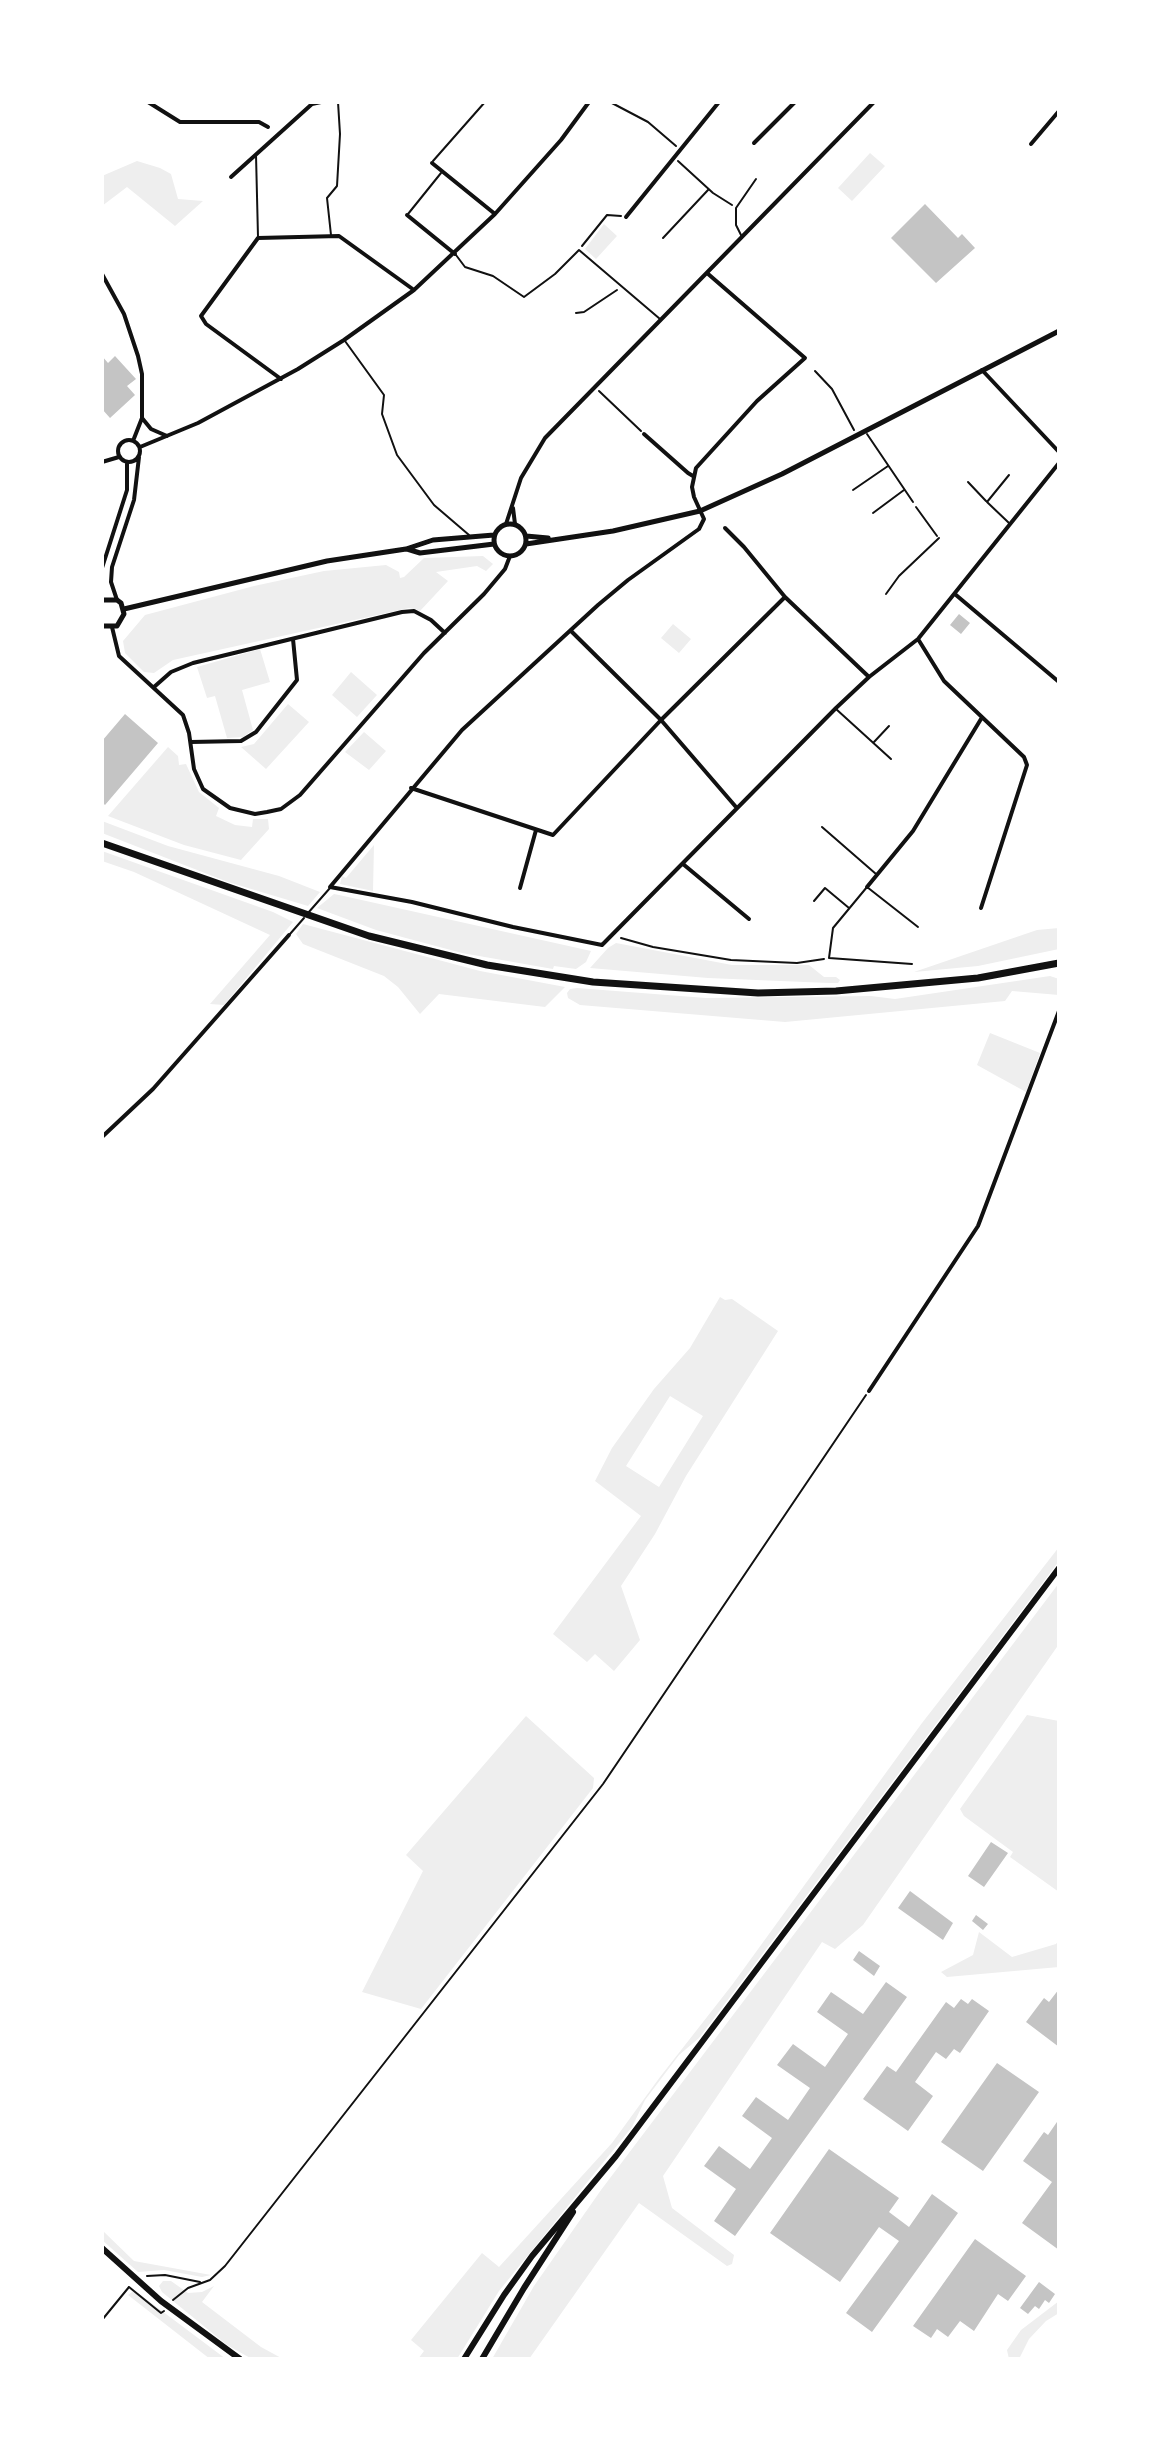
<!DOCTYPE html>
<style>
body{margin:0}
#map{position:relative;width:1161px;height:2461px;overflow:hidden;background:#fff;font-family:Manrope,sans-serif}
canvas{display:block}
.frame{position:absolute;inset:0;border:104px solid #fff;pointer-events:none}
</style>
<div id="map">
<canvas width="1161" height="2461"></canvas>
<div class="frame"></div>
</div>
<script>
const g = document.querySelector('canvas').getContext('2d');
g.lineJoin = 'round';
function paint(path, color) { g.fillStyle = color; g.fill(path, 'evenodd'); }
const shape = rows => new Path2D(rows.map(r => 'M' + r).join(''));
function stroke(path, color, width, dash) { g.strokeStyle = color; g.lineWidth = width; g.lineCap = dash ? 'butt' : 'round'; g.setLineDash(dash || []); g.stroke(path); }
paint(shape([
 [870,153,885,166,852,201,838,188],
 [137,161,160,168,171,174,178,199,203,201,175,226,127,187,102,206,102,176],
 [604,224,617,236,596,259,585,249],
 [483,556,493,564,486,571,477,566,436,572,448,581,420,611,409,608,173,660,154,673,144,672,125,653,123,641,145,615,254,586,324,571,386,565,399,572,400,578,404,577,424,558],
 [673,624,691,639,679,653,661,638],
 [260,649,270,682,242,690,253,730,243,737,227,738,215,696,207,698,197,667],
 [351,672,377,695,357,717,332,695],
 [288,704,309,722,266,769,241,747,254,744],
 [364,732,386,751,369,770,345,752],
 [168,747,178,756,179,765,186,764,199,792,219,808,216,816,235,825,252,827,253,819,268,819,269,829,241,860,184,845,108,816],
 [102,821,168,846,279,876,320,892,308,906,228,882,102,833],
 [374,845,373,891,340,884,342,876,346,878],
 [102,851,273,912,293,922,224,1005,210,1004,270,935,134,872,102,861],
 [334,894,339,895,591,951,586,962,576,969,554,966,553,969,462,953,376,930,317,908],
 [303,924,480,971,565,987,545,1007,439,994,420,1014,398,987,384,976,303,944,296,934],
 [1059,928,1059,949,978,966,914,972,1037,930],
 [616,943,732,965,809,965,824,977,836,977,840,980,838,983,829,983,708,978,590,968,608,948],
 [1050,976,1059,979,1059,995,1012,991,1005,1001,785,1022,580,1005,568,998,567,993,570,989,577,988,706,998,871,996,895,999],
 [990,1033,1040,1053,1026,1092,977,1065],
 [720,1297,725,1300,732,1299,778,1331,686,1476,655,1534,621,1586,640,1640,614,1671,595,1654,587,1662,553,1634,641,1516,595,1481,612,1448,654,1389,690,1348],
 [670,1396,703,1416,659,1487,626,1466],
 [1059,1547,1059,1561,1047,1577,699,2038,679,2055,645,2100,632,2127,499,2291,457,2359,418,2359,424,2351,411,2340,482,2253,499,2267,612,2143,660,2077,732,1985,922,1723],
 [1059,1583,1059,1644,863,1925,835,1949,822,1942,663,2176,672,2208,734,2255,732,2264,727,2266,639,2203,529,2359,492,2359,534,2286,601,2190],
 [1027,1715,1059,1721,1059,1892,1010,1857,1013,1852,964,1816,960,1809],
 [526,1716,594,1778,593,1788,421,2009,362,1992,423,1871,406,1855],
 [979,1932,1012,1957,1056,1944,1059,1940,1059,1967,947,1977,941,1972,973,1955],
 [102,2230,134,2261,211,2275,202,2277,164,2270,138,2272,102,2240],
 [163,2281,171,2281,188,2293,202,2292,214,2286,202,2302,261,2347,283,2359,252,2359,227,2345,162,2292,159,2286],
 [132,2292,138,2293,226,2359,210,2359,128,2295],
 [1059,2301,1059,2313,1046,2321,1029,2339,1019,2359,1009,2359,1007,2350,1021,2330]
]), '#eee');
paint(shape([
 [925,204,958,238,962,234,975,248,936,283,891,238],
 [102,356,108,363,115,356,136,379,127,386,135,395,110,418,102,409],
 [959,614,970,623,961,634,950,625],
 [125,714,158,743,105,805,102,802,102,741],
 [991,1842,1008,1853,984,1887,968,1876],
 [910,1891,953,1923,943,1940,898,1908],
 [976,1915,988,1924,983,1930,972,1921],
 [859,1951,880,1966,874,1976,853,1960],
 [886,1982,907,1997,735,2236,714,2221,736,2189,704,2166,719,2146,750,2169,772,2138,742,2116,756,2097,788,2120,810,2088,777,2065,793,2044,825,2067,848,2034,817,2012,831,1992,863,2014],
 [1059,1989,1059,2047,1026,2022,1044,1998,1049,2002],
 [961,1999,968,2004,972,1999,989,2011,960,2053,954,2049,946,2059,936,2052,915,2082,933,2096,908,2131,863,2099,887,2066,896,2072,946,2002,954,2008],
 [997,2063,1039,2092,983,2171,941,2142],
 [1059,2119,1059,2250,1022,2223,1052,2182,1023,2161,1044,2132,1048,2135],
 [829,2149,899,2198,889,2212,909,2227,932,2194,958,2213,872,2332,846,2313,899,2241,879,2227,840,2282,770,2233],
 [975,2239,1026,2276,1008,2301,998,2294,974,2331,960,2321,948,2337,937,2329,931,2338,913,2326],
 [1039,2282,1055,2294,1049,2303,1045,2300,1039,2309,1035,2306,1028,2314,1020,2308]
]), '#c4c4c4');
stroke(shape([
 [610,102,648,122,676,146],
 [678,161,713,193,732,205],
 [663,238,708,190],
 [582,246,607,215,621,216],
 [576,313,584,312,617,290],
 [815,371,832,389,854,430],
 [599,391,641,431],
 [916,507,937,536],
 [886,594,899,576,939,538],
 [621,938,653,947,731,960,797,963,824,959],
 [147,2276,165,2275,200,2282],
 [129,2287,161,2313,164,2311],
 [173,2300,188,2288,210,2280,225,2266,603,1784,866,1395],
 [102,2320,129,2287]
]), '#111', 2);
stroke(shape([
 [256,155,258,237],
 [433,161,485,102],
 [408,214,441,173],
 [331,235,327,198,337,186,340,134,338,102],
 [741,235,736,225,736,208,756,179],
 [456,255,465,267,493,276,524,297,555,274,579,250,660,319],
 [345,341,384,395,382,414,397,455,434,505,469,535],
 [867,434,913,502],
 [968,482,986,501],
 [853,490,888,466],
 [873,513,904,490],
 [1009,523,987,502,1009,475],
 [836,709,891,759],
 [874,742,889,726],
 [822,827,876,874],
 [814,901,825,888,849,908],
 [308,913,330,888],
 [290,934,304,918],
 [912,964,829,958,833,928,867,887,918,927]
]), '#111', 2);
stroke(shape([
 [148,102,180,122,259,122,268,127],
 [754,143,795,102],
 [1031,144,1059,111],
 [432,163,495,214],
 [231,177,312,104,321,102],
 [407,215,455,254],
 [626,217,719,102],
 [707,273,805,358,757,401,696,468,692,487,694,497,704,519,699,529,628,580,598,605,462,730,330,887,412,902,513,927,602,945,836,708,869,677,918,639,1059,463],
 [102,274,124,314,138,356,142,374,142,418,133,441],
 [982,370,1059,452],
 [281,379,206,324,201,316,258,238,339,236,414,290],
 [142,418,151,429,167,436],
 [644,434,688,473,693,476],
 '118 451a11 11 0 1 1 22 0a11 11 0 1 1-22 0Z',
 [140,447,198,423,298,369,344,340,414,290,495,214,561,140,589,102],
 [102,462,119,457],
 [513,508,515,524],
 [506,524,521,478,545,438,874,102],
 [725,528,744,547,785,597,869,677],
 [102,568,127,490,127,462],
 [956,595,1059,682],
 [117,600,111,582,112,567,134,500,139,457],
 [112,627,119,656,183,715,189,733,194,769,203,789,230,808,255,814,267,812,281,809,300,795,424,653,484,594,505,569,510,556],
 [571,631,661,720,736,807],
 [918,639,944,681,1024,757,1027,765,981,908],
 [154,687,171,672,193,663,402,612,414,611,431,620,445,633],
 [191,742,241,741,256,732,297,680,293,639],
 [411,788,553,835,661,720,785,597],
 [683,864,749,919],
 [867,887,913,831,981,719],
 [520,888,536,830],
 [102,1137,153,1089,289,935],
 [869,1391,978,1226,1059,1011]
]), '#111', 4);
stroke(shape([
 '494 540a16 16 0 1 1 32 0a16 16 0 1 1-32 0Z',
 [526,536,548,538],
 [526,544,613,531,700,511,782,474,1059,331],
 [407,549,420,553,494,544],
 [102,600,117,600,121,603,124,614,117,626,102,626],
 [124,609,327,561,406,549,433,540,494,535]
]), '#111', 5);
stroke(shape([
 [102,2248,161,2301,240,2359],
 [464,2359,504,2295,532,2256,616,2156,1059,1568],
 [482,2359,524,2288,573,2212]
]), '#111', 6);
stroke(shape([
 [102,843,369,936,487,965,593,982,758,993,836,991,978,978,1059,963]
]), '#111', 7);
</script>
